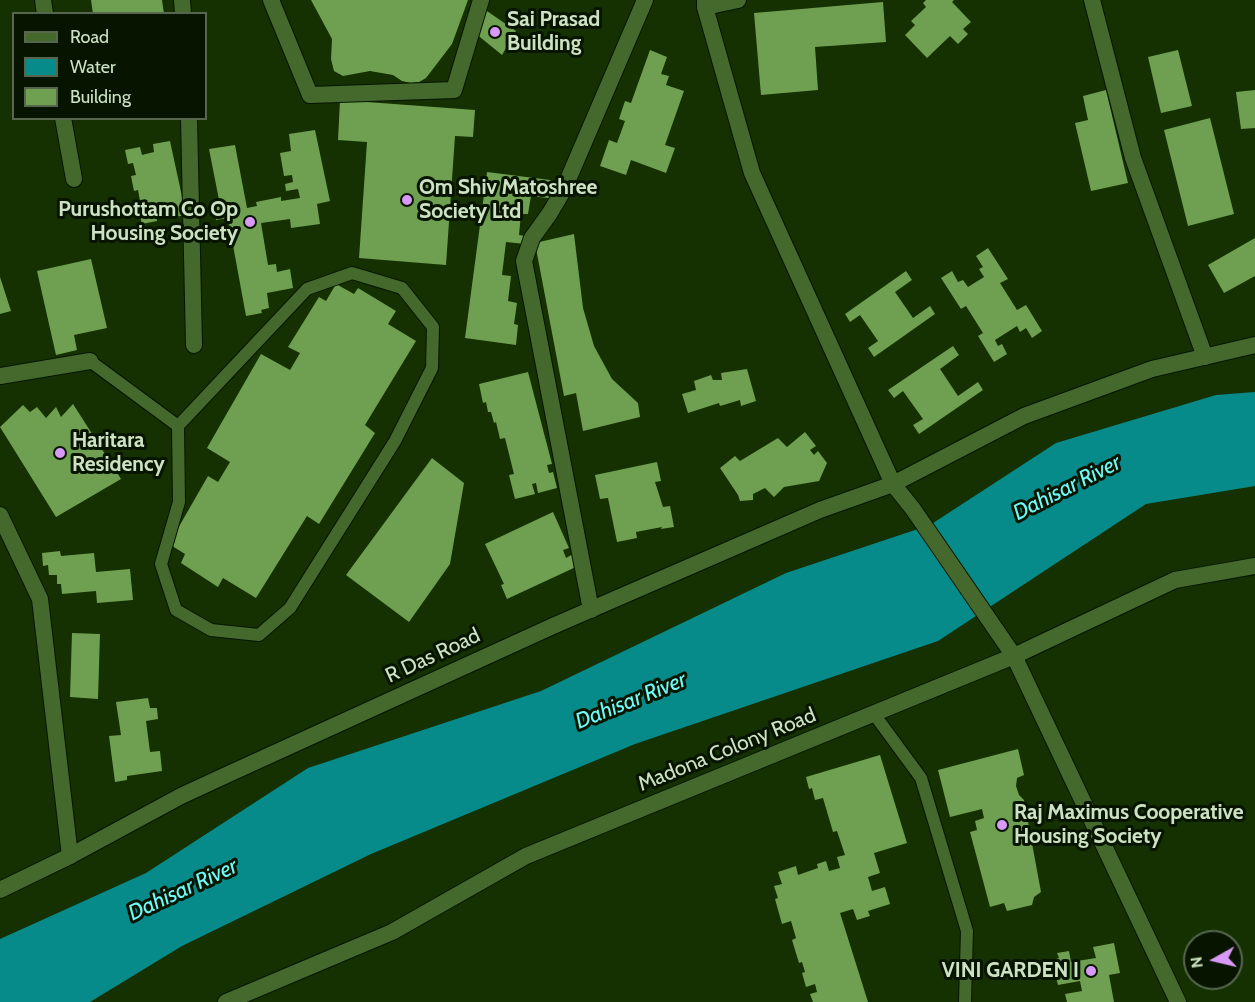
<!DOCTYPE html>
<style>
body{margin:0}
#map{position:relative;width:1255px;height:1002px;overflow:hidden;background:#153001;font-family:Cabin,sans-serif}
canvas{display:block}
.legend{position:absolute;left:12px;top:12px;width:195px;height:108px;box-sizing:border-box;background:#071500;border:2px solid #56674e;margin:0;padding:8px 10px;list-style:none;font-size:18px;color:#cde2c2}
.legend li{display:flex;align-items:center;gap:12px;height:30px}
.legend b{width:30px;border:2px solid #56674e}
.north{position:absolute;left:1183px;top:930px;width:60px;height:60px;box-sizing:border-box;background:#071500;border:2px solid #56674e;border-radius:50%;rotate:262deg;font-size:16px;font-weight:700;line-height:24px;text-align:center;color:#cde2c2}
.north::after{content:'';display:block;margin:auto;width:21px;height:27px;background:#d99af7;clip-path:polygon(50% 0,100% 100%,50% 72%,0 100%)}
</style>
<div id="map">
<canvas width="1255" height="1002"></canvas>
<ul class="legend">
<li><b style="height:8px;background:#45692d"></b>Road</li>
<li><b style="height:16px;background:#068a8a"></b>Water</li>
<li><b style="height:16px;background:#6fa051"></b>Building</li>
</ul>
<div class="north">N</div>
</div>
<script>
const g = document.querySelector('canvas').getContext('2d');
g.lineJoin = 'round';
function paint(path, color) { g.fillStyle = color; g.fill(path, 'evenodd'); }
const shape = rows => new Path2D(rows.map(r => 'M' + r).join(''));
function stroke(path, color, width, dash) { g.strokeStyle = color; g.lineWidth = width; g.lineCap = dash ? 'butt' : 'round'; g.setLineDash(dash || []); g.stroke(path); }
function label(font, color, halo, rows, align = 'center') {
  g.font = font + ' Cabin,sans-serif'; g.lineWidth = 6; g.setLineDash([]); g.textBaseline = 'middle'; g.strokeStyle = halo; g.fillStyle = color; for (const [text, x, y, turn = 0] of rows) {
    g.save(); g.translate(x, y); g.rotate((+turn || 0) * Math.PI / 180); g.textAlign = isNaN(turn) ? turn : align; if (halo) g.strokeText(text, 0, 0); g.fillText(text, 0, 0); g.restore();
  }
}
paint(shape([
 [1255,392,1255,486,1146,504,938,641,635,744,371,854,182,946,90,1002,0,1002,0,939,146,873,308,768,541,691,786,573,930,525,1056,443,1216,395]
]), '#068a8a');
paint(shape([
 [91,0,162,0,164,14,93,14],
 [311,0,468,0,452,44,426,78,419,82,411,83,402,81,393,75,370,71,343,76,334,71,331,59,332,39],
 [926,0,954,0,952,2,971,22,963,29,968,34,958,44,950,36,927,58,905,35,915,25,911,21,926,7,923,3],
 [883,2,886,42,815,47,818,90,761,95,754,13],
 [484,9,516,31,502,55,475,33],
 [650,50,667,57,661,74,669,76,666,85,684,91,665,145,675,148,666,173,631,160,626,175,600,166,609,140,617,143,625,121,619,119,625,101,631,103],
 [1178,50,1192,106,1161,113,1148,57],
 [1106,90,1128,183,1091,191,1075,123,1088,120,1083,96],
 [1255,90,1255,128,1241,129,1236,92],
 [340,100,475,110,473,137,455,136,446,265,359,258,367,142,338,140],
 [1210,118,1234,214,1188,226,1164,130],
 [315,130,330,201,317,204,320,224,291,228,290,219,261,223,268,265,276,264,277,272,290,269,293,288,267,293,269,308,261,310,262,313,246,316,228,218,216,220,213,201,219,200,209,149,235,145,247,208,257,206,256,202,281,197,281,201,300,198,298,189,286,191,285,184,293,182,292,175,284,176,280,153,291,151,289,134],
 [170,141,186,215,169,218,167,210,156,212,157,221,142,224,139,213,142,212,138,190,134,191,131,176,136,175,133,163,128,164,125,150,140,147,142,155,154,152,153,144],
 [487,172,558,181,556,199,531,196,528,214,521,214,519,235,525,236,525,244,506,242,502,275,511,276,508,301,517,303,514,324,518,325,516,345,465,338],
 [574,234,583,308,594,346,612,379,638,403,640,417,583,431,576,393,564,396,535,243],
 [1255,238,1255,276,1224,293,1208,265],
 [988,248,1008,279,1000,283,1017,310,1026,305,1042,331,1032,338,1026,328,1020,332,1017,326,995,340,998,346,1002,344,1007,354,994,362,978,336,983,333,966,306,961,309,941,278,952,271,958,282,963,280,968,287,984,277,979,269,983,267,976,256],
 [91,259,107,328,74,335,77,350,56,355,37,271],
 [906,271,912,280,895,292,913,318,930,306,935,314,874,357,868,348,878,341,860,315,850,322,845,314],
 [0,277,11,311,0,314],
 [336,284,354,294,358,288,396,311,388,324,416,341,365,425,375,433,319,524,307,516,256,598,223,578,218,587,181,563,185,554,169,544,208,476,218,482,230,462,207,448,261,354,290,370,300,353,288,347,319,297,326,301],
 [953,346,959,355,940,369,958,396,978,382,983,390,919,434,913,425,923,419,903,391,894,398,888,390],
 [747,369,756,401,741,406,740,400,720,406,719,403,688,413,682,394,696,390,694,381,711,375,713,380,722,380,721,373],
 [528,372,552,464,547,465,549,473,553,472,557,488,538,493,536,483,532,484,535,494,515,499,509,475,514,474,505,438,500,439,496,422,494,423,491,412,488,412,486,402,483,403,479,384],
 [73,404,121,479,56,517,0,427,23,405,30,412,37,407,46,418,56,407,61,417],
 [805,432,816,446,810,450,814,455,818,451,827,463,819,481,784,487,774,497,765,488,753,494,753,500,740,501,738,495,720,468,735,456,740,461,778,438,787,447],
 [432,458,464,483,450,564,409,622,346,575],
 [657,462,661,481,655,482,663,507,670,506,674,527,661,529,662,527,636,532,637,538,617,542,608,498,600,499,595,475],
 [553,512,569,548,563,550,566,558,573,554,578,566,507,599,501,585,504,584,485,544],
 [60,551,61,556,94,553,96,572,130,569,133,600,97,603,96,591,62,594,61,584,57,584,57,575,49,575,48,565,43,566,42,553],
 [72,633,100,634,98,699,70,697],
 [148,698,150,708,157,708,158,719,146,721,150,752,160,751,162,771,127,776,127,780,115,782,109,736,121,735,116,702],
 [1018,749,1024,775,1017,778,1016,786,1019,795,1024,800,1041,892,1034,897,1032,905,1007,911,1004,903,990,907,970,832,977,830,975,821,984,818,982,809,950,817,938,770],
 [880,755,907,843,874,853,880,873,868,877,872,891,885,887,890,904,868,911,870,916,857,920,853,909,840,913,868,1002,813,1002,810,994,817,992,815,984,806,987,802,973,805,972,802,962,799,963,792,940,796,938,791,921,782,924,775,899,778,898,774,886,782,884,778,872,796,866,798,875,818,868,817,864,826,861,829,871,840,868,837,857,845,855,837,831,833,832,823,798,815,800,812,788,809,789,806,777],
 [1114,943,1120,973,1109,975,1114,1002,1067,1002,1065,994,1082,991,1080,981,1058,985,1056,977,1063,976,1061,968,1055,969,1053,960,1059,958,1057,953,1069,951,1071,962,1096,958,1093,947]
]), '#6fa051');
const service = shape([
 [90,361,178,426,179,502,161,564,176,610,211,630,259,635,290,608,395,441,432,368,433,327,402,288,352,273,307,289,178,426],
 [874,714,921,778,967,931,965,1002]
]);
const minor = shape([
 [43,0,45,14],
 [182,0,183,14],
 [271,0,310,95,454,90,481,0],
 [1092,0,1133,158,1205,357],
 [705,7,738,0],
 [63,118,74,179],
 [189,118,194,345],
 [0,376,90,361],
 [0,515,40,599,70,856],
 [591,610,524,261,532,238,550,213,564,189,645,0],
 [1014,656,1175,580,1255,566]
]);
const tertiary = shape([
 [705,0,705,7,752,173,893,484,913,509,1014,656,1178,1002],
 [0,890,70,856,181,796,222,777,553,626,820,510,893,484,1024,416,1152,369,1255,345],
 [226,1002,392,932,526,856,1014,656]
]);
stroke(service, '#051600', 14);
stroke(minor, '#051600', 18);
stroke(tertiary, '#051600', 18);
stroke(service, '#45692d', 12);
stroke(minor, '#45692d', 16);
stroke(tertiary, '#45692d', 16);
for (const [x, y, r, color] of [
 [495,32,6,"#d99af7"],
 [407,200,6,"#d99af7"],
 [250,222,6,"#d99af7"],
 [60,453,6,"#d99af7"],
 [1002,825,6,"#d99af7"],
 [1091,971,6,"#d99af7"]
]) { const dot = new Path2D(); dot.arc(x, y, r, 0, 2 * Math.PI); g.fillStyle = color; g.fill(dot); stroke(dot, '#071500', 2); }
label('bold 21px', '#cde2c2', '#071500', [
 ["Sai Prasad",507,20],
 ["Building",507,44],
 ["Om Shiv Matoshree",419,188],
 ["Society Ltd",419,212],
 ["Purushottam Co Op",238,210,"right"],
 ["Housing Society",238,234,"right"],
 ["Haritara",72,441],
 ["Residency",72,465],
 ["Raj Maximus Cooperative",1014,813],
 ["Housing Society",1014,837],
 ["VINI GARDEN I",1079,971,"right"]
], 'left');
label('21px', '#cde2c2', '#071500', [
 ["R Das Road",433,656,-25],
 ["Madona Colony Road",727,750,-22]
]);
label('italic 22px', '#6ffaf9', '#071500', [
 ["Dahisar River",1067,488,-27],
 ["Dahisar River",631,701,-22],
 ["Dahisar River",183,890,-25]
]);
</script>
